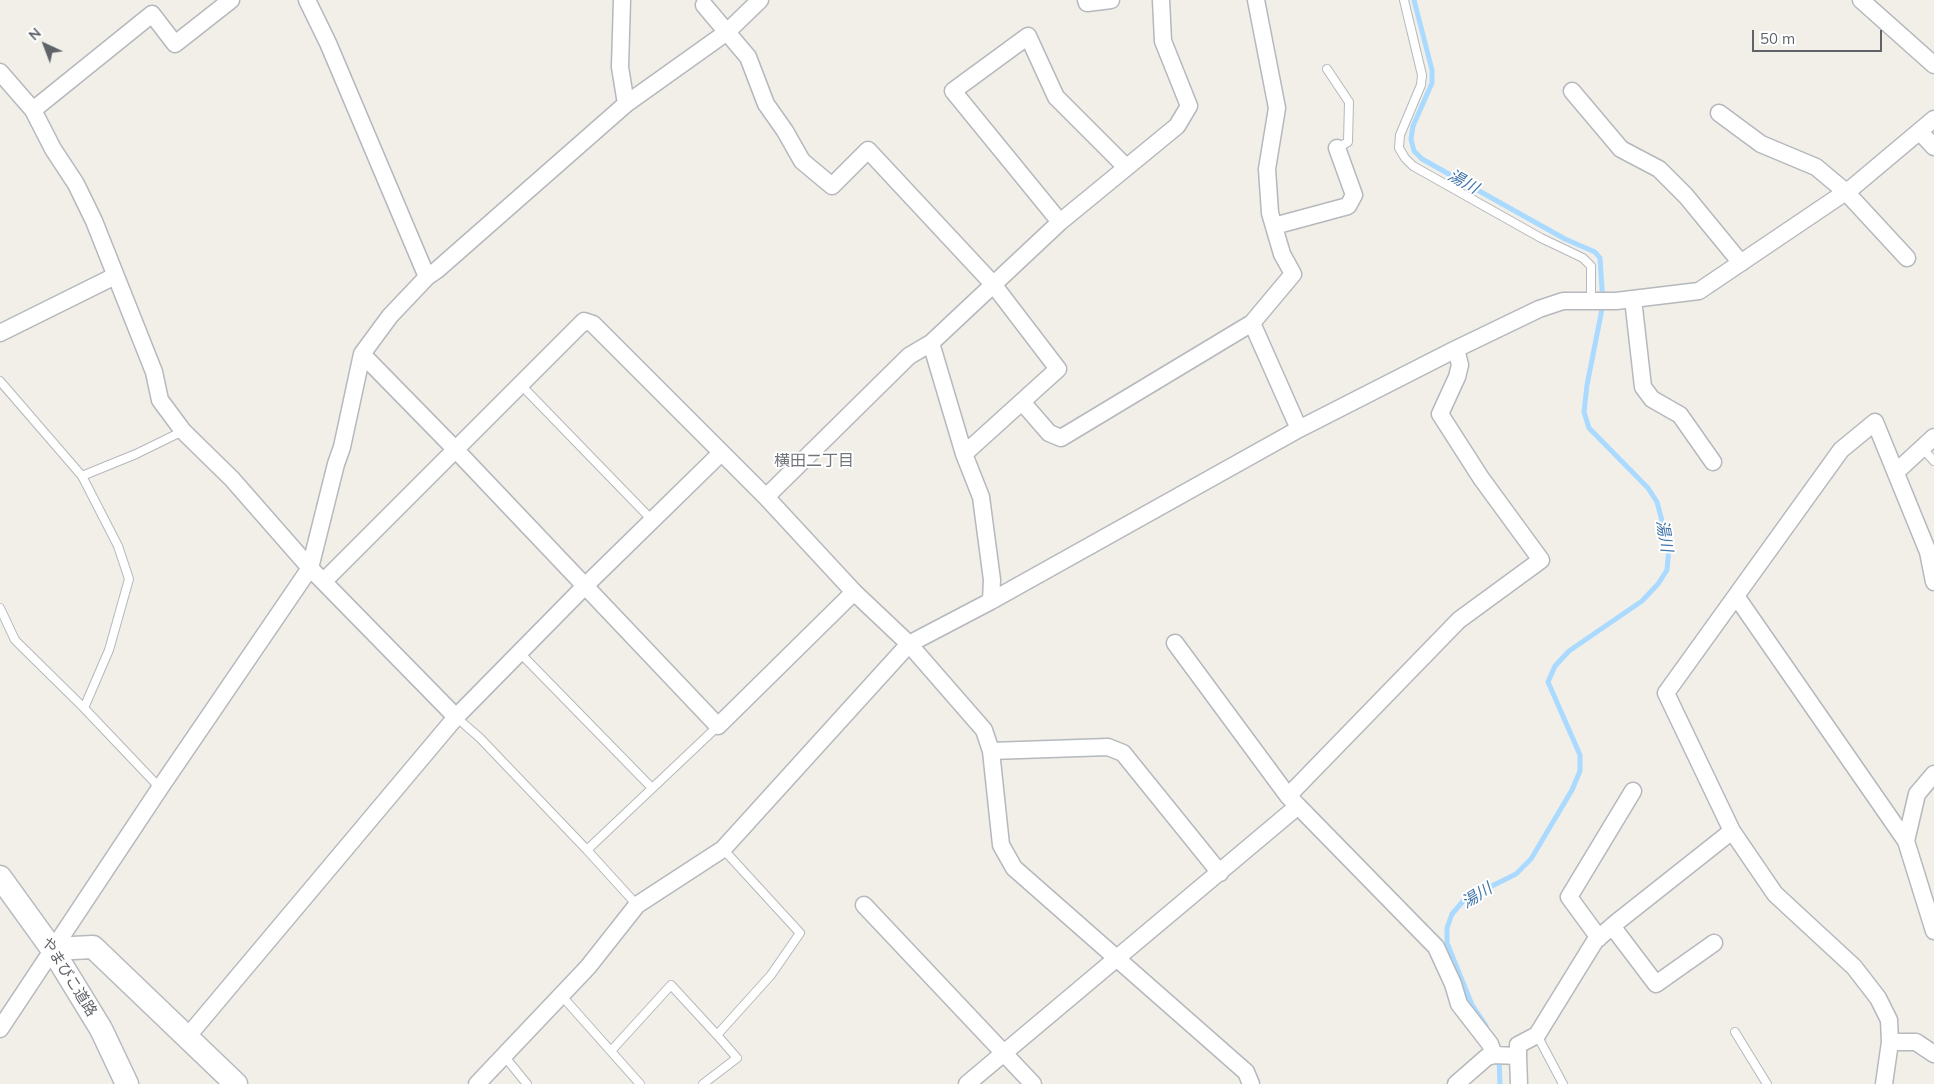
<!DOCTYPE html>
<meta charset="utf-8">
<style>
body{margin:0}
#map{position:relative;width:1934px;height:1084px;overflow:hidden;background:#f1efe8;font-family:Mulish,sans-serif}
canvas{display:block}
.north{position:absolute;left:20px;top:20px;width:50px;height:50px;-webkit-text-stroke:4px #fff;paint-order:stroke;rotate:317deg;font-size:14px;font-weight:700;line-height:20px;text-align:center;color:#5f6368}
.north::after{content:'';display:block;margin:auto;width:18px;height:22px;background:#5f6368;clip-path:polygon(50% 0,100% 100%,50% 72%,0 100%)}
.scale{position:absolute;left:1752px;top:30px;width:130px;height:22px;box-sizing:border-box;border:2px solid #5f6368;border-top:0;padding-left:6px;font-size:15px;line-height:18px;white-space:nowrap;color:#5f6368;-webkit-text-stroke:4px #fff;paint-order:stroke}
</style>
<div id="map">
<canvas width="1934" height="1084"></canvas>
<div class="north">N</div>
<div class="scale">50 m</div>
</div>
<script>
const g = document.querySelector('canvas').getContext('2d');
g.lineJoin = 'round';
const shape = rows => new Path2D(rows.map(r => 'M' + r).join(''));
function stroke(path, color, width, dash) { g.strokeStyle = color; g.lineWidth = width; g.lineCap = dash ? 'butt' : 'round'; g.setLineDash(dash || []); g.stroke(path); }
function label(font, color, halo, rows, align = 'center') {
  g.font = font + ' Mulish,"Noto Sans JP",sans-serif'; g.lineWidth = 4; g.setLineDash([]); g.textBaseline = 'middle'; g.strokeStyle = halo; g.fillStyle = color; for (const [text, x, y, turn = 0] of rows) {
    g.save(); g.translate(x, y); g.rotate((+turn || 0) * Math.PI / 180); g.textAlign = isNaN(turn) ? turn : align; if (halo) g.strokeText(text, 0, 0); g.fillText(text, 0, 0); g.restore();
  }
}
stroke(shape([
 [1414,0,1432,70,1432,83,1413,126,1411,139,1414,151,1422,159,1565,239,1595,252,1600,258,1603,304,1587,385,1584,412,1589,428,1648,488,1657,502,1669,547,1667,570,1658,584,1642,601,1569,651,1555,666,1548,682,1580,755,1580,771,1572,790,1531,859,1516,874,1464,900,1452,914,1447,928,1447,943,1472,1005,1486,1026],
 [1499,1058,1500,1084]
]), '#aadaff', 5);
const lane = shape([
 [1404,0,1422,75,1421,85,1400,135,1399,148,1405,158,1413,166,1541,238,1583,258,1591,266,1591,299],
 [1327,69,1349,102,1348,142,1337,148],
 [0,381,82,476,118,546,129,579,109,650,84,708],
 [521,385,652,520],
 [1922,448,1934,461],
 [82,476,136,454,183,431],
 [0,608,15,640,84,708,160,788],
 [520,653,652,788],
 [456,717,480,738,587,850,637,905],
 [587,850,718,726],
 [561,995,640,1084],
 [1735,1032,1767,1084],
 [1537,1035,1563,1084],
 [611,1051,671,985,717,1035],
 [505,1057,527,1084],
 [703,1084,737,1058,717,1035,771,975,800,933,723,849]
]);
const street = shape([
 [622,0,620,67,626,104],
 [1086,0,1087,3,1111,0],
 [1861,0,1934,65],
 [704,5,748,57,766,104,785,131,802,161,832,186,868,150,993,284,1058,369,964,454,981,497,992,580,991,601],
 [0,72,33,110,53,149,76,184,94,221,154,372,160,400,183,431,232,479,310,568,456,717],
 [1572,91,1621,149,1659,169,1686,196,1741,263],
 [33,110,152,14,175,44,231,0],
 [1719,113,1761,144,1816,167,1846,192,1907,258],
 [1920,132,1934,147],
 [1060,222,953,91,1028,36,1056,97,1126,167],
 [1274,226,1348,206,1354,195,1337,148],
 [427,277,437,270,626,104,727,32,760,0],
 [1633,299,1643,387,1652,399,1680,415,1713,462],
 [1252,323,1299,429],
 [0,333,115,276],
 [931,343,964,454],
 [362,354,455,449,718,726,854,592],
 [1023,403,1049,433,1061,438,1252,323,1293,274,1282,254,1270,213,1267,169,1277,108,1256,0],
 [1896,472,1934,437],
 [766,497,909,356,931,343,1060,222,1177,126,1189,106,1163,41,1161,0],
 [324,581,584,321,593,324,766,497,854,592,909,644,984,730,991,751,1001,845,1014,868,1246,1072,1251,1084],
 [1736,596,1906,841],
 [1175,643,1288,796],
 [991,751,1108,747,1123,753,1220,873],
 [1934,774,1917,794,1906,841,1934,931],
 [1298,806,1288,796,1459,620,1541,560,1481,478,1440,414,1457,377,1460,365,1456,349],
 [864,905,1033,1084],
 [1612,926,1656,984,1714,943],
 [1599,938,1569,897,1633,791],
 [0,1029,160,788,310,568,336,464,342,447,362,354,390,316,427,277,328,43,307,0],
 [188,1036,456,717,584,587,721,453],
 [1890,1042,1916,1042,1934,1054],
 [1494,1055,1518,1056,1518,1045,1537,1035,1595,941,1617,922,1732,831],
 [1518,1056,1519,1084],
 [477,1084,588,967,637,905,723,849,909,644,991,601,1299,429,1456,349,1539,309,1563,301,1616,301,1699,291,1853,187,1934,119],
 [967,1084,1298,806,1436,947,1453,984,1459,1004,1490,1044,1494,1055,1487,1057,1456,1084],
 [1884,1084,1890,1042,1889,1020,1878,998,1854,967,1775,894,1732,831,1666,693,1841,450,1875,422,1928,552,1934,582]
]);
const secondary = shape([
 [0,877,52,949,101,1029,127,1084],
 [52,949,93,947,236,1084]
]);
stroke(lane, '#b5b8bc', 10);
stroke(street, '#b5b8bc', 19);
stroke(secondary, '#b6babf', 25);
stroke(lane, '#fff', 8);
stroke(street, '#fff', 16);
stroke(secondary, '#fff', 22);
label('15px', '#5f6368', '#fff', [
 ["やまびこ道路",69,977,58]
]);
label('italic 16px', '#4174aa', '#fff', [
 ["湯川",1463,182,29],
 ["湯川",1664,536,80],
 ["湯川",1477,896,-32]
]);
label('16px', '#70757a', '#fff', [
 ["横田二丁目",814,461]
]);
</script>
